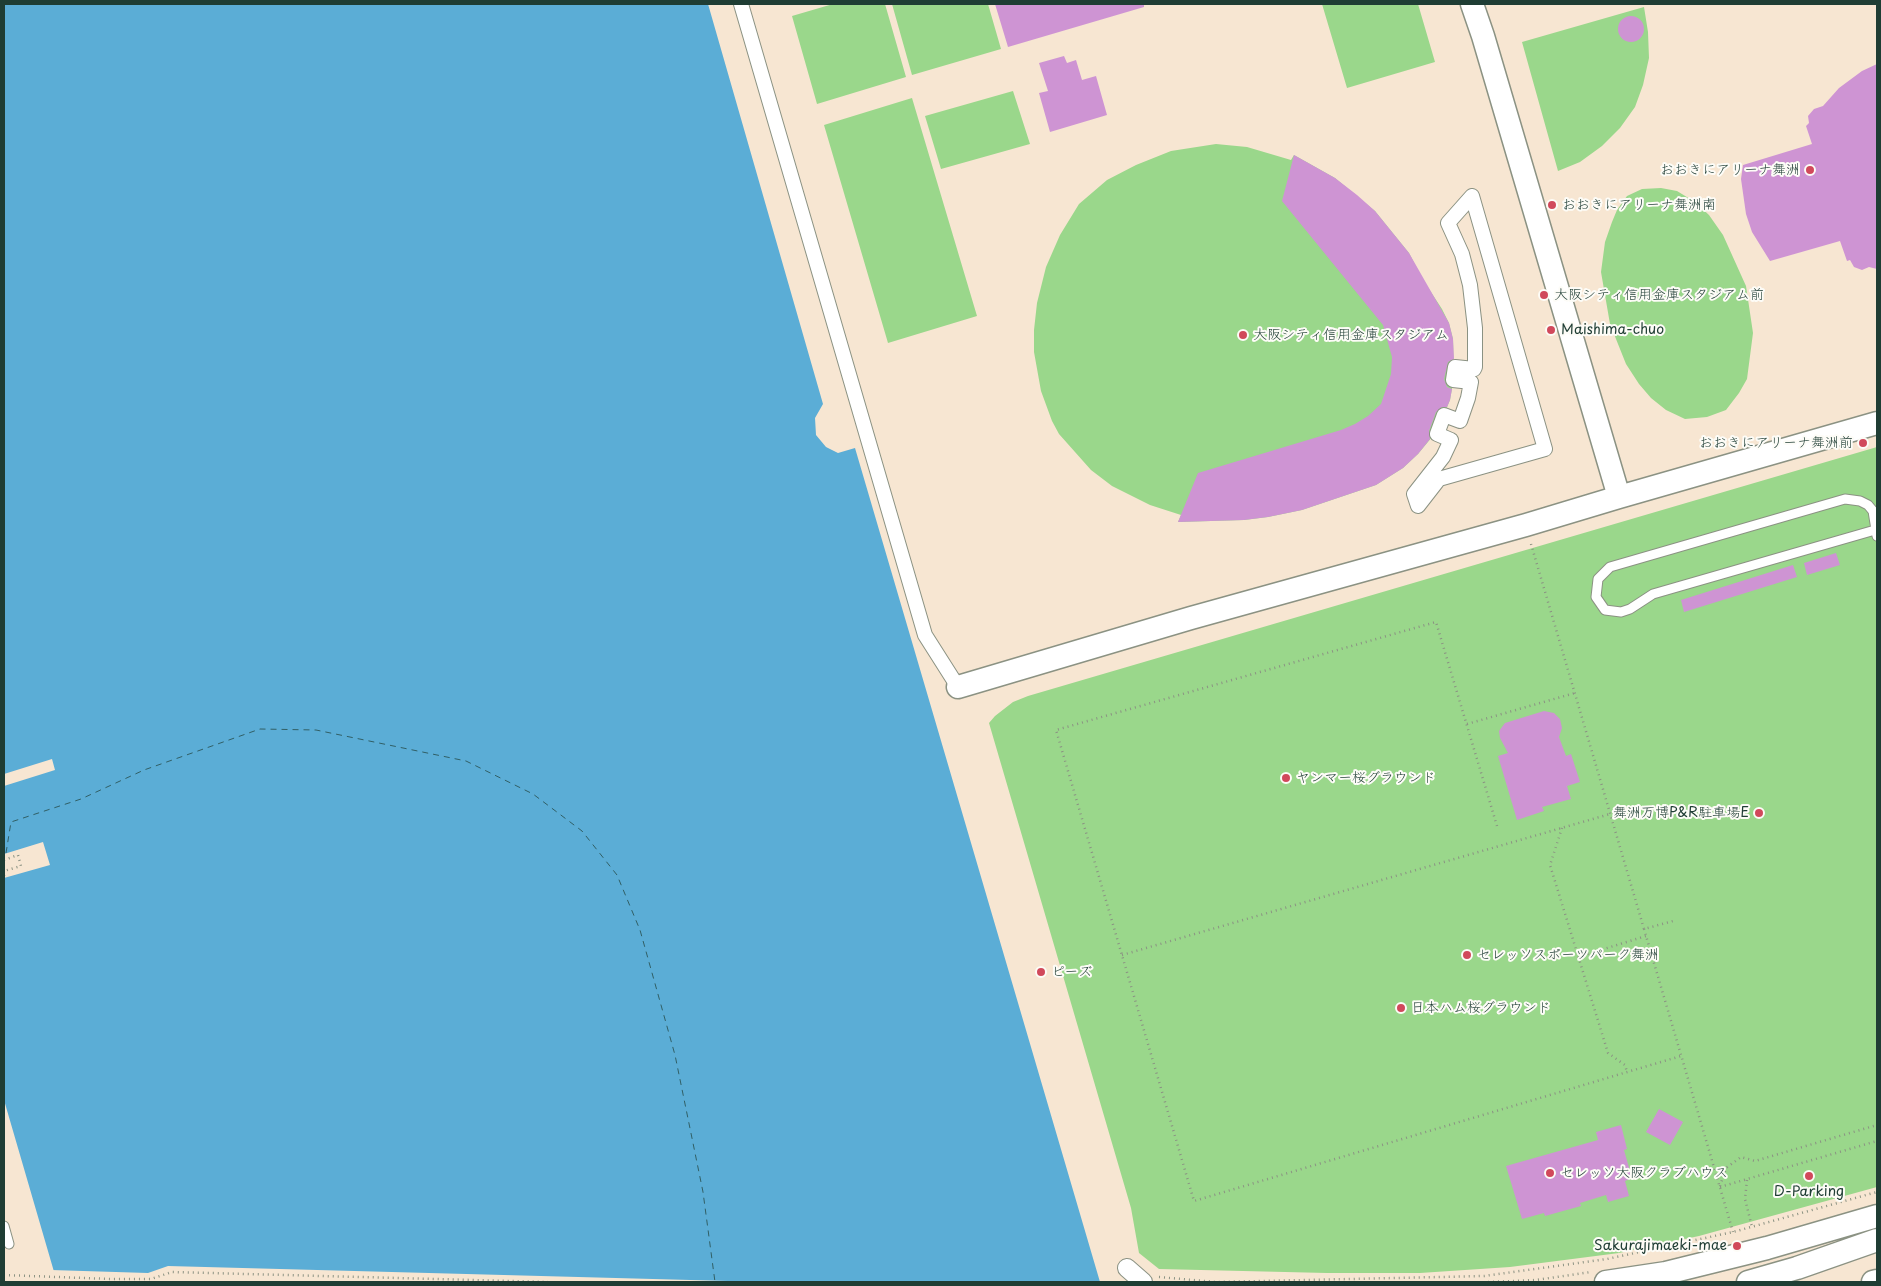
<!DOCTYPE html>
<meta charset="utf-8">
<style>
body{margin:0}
#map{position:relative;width:1881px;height:1286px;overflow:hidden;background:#f7e6d2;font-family:"Playpen Sans",sans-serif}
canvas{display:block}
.frame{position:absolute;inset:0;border:5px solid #1f3d34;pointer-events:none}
</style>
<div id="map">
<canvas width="1881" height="1286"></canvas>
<div class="frame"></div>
</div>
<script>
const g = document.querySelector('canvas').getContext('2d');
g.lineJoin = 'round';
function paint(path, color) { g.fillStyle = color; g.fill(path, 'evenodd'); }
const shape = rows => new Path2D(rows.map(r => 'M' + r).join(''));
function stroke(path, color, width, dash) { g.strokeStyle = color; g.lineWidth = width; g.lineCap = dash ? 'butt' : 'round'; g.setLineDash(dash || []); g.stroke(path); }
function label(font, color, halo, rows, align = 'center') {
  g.font = font + ' "Playpen Sans","Klee One",sans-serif'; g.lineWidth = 4; g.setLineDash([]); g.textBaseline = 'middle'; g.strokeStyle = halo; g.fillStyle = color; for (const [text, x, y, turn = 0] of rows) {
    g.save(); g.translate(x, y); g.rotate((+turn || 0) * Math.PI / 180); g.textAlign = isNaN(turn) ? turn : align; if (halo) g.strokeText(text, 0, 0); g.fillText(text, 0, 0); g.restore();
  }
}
paint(shape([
 [833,4,885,4,906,77,817,104,792,16],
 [892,4,988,4,1001,49,912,75],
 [1322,4,1418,4,1435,62,1347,88],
 [1644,7,1648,32,1649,58,1643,85,1635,107,1620,128,1602,146,1580,162,1558,171,1522,42],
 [1013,91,1030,144,941,169,925,116],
 [912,98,977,316,888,343,824,125],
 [1216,144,1247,147,1291,160,1294,155,1335,178,1375,211,1409,253,1423,280,1442,309,1449,323,1453,339,1454,377,1450,400,1437,431,1418,454,1403,468,1376,485,1302,510,1268,517,1244,520,1178,522,1181,515,1150,505,1112,486,1091,470,1059,434,1052,421,1041,391,1034,352,1034,330,1037,303,1046,267,1060,235,1079,204,1107,180,1136,165,1171,151],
 [1661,188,1677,191,1695,202,1709,215,1723,235,1746,286,1753,333,1747,379,1739,393,1726,410,1707,417,1685,419,1666,410,1651,398,1639,384,1626,364,1610,324,1601,272,1605,242,1612,222,1617,210,1627,196,1642,189],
 [1877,447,1877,1187,1699,1236,1619,1253,1510,1267,1420,1273,1327,1273,1159,1269,1139,1253,1131,1208,989,723,995,716,1013,702,1028,696]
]), '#9ad78b');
paint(shape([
 [4,4,708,4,823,404,815,418,816,435,826,447,838,453,855,448,1100,1282,57,1282,4,1100]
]), '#5badd6');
paint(shape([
 [52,759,55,770,4,786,4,774],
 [43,842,50,865,4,878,4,854],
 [168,1266,765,1282,54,1282,51,1270,148,1273]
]), '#f7e6d2');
stroke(shape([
 [6,853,11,822,81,799,144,770,260,729,316,730,466,761,533,794,582,831,617,875,640,930,675,1055,703,1192,715,1282]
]), '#315f65', 1, [6, 5]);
paint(shape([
 [995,4,1144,4,1144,7,1008,47],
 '1618 29a13 13 0 1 1 26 0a13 13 0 1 1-26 0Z',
 [1064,56,1067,63,1076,60,1082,80,1096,76,1107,115,1050,132,1039,93,1048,91,1039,63],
 [1877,64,1877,269,1869,267,1862,270,1854,267,1850,260,1847,261,1840,241,1770,261,1752,232,1746,214,1741,179,1743,165,1812,144,1806,126,1809,123,1808,116,1814,109,1823,106,1839,88,1862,71],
 [1294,155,1335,178,1357,195,1375,211,1409,253,1449,323,1453,339,1454,359,1448,362,1444,379,1447,387,1452,389,1450,400,1447,407,1442,407,1436,412,1429,431,1430,439,1418,454,1403,468,1376,485,1302,510,1268,517,1244,520,1178,522,1198,473,1341,430,1355,424,1368,416,1381,404,1391,374,1392,357,1383,325,1282,201],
 [1836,553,1840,565,1807,575,1804,563],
 [1793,565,1797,577,1684,612,1681,600],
 [1544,711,1554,713,1560,719,1562,728,1559,737,1566,756,1571,754,1580,782,1567,786,1571,799,1542,807,1544,811,1517,820,1498,756,1508,753,1500,738,1499,731,1505,723],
 [1659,1109,1683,1122,1670,1145,1646,1132],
 [1621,1125,1627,1149,1624,1150,1632,1178,1625,1181,1629,1196,1608,1202,1606,1195,1580,1203,1581,1206,1545,1216,1544,1213,1522,1219,1506,1166,1598,1140,1596,1132]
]), '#ce94d3');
const service = shape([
 [1875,530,1653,594,1630,609,1621,612,1605,610,1596,597,1598,579,1610,567,1845,499,1860,501,1868,505,1873,511,1877,536],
 [4,1226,9,1244]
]);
const pedestrian = shape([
 [741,4,925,635,958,687],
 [1472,196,1545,449,1439,479,1418,506,1414,494,1443,457,1451,440,1437,434,1444,415,1460,421,1468,398,1471,382,1453,380,1455,367,1474,369,1475,367,1475,328,1470,285,1462,254,1448,223,1472,196]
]);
const minor = shape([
 [1127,1268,1143,1282]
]);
const tertiary = shape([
 [1472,4,1483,36,1619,497],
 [958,687,1191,618,1526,525,1619,497,1877,423],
 [1606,1282,1666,1273,1767,1248,1877,1216],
 [1748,1282,1797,1268,1877,1240],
 [1873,1282,1877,1281]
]);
stroke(service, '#8b9283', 11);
stroke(pedestrian, '#8b9283', 16);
stroke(minor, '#8b9283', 20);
stroke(tertiary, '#8b9283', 25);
stroke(shape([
 [1531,544,1644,929,1673,921],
 [1467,724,1575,693],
 [1497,826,1436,622,1056,730,1194,1201,1681,1056],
 [1562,828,1550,865,1608,1053,1625,1065,1627,1072],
 [4,860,18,855,21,866,4,871],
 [4,875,4,878],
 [1644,929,1733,1232],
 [1122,955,1610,814],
 [1578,957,1646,936],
 [1747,1180,1745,1199,1752,1227],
 [1720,1186,1726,1168,1741,1157,1755,1161,1877,1125],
 [1720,1187,1877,1141],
 [4,1275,110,1279,151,1279,172,1272,548,1282],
 [1159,1277,1216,1282,1484,1276,1607,1259,1733,1232,1877,1192],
 [1488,1282,1536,1280,1591,1272]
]), '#8b9283', 2.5, [1, 4]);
stroke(service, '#fff', 9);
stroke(pedestrian, '#fff', 14);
stroke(minor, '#fff', 18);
stroke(tertiary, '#fff', 22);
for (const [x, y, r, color] of [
 [1810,170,5,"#d1495b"],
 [1552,205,5,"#d1495b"],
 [1544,295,5,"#d1495b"],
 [1551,330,5,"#d1495b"],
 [1243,335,5,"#d1495b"],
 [1863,443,5,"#d1495b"],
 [1286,778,5,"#d1495b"],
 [1759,813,5,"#d1495b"],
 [1467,955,5,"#d1495b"],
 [1041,972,5,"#d1495b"],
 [1401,1008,5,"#d1495b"],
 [1550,1173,5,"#d1495b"],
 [1809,1176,5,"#d1495b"],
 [1737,1246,5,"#d1495b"]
]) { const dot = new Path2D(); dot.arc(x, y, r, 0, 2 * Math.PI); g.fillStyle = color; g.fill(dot); stroke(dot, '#fdfcf7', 2); }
label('14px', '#1f3d34', '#fdfcf7', [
 ["おおきにアリーナ舞洲",1800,170,"right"],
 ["おおきにアリーナ舞洲南",1562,205],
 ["大阪シティ信用金庫スタジアム前",1554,295],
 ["Maishima-chuo",1561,330],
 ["大阪シティ信用金庫スタジアム",1253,335],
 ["おおきにアリーナ舞洲前",1853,443,"right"],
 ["ヤンマー桜グラウンド",1296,778],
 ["舞洲万博P&R駐車場E",1749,813,"right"],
 ["セレッソスポーツパーク舞洲",1477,955],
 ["ピーズ",1051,972],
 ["日本ハム桜グラウンド",1411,1008],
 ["セレッソ大阪クラブハウス",1560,1173],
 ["D-Parking",1809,1192,"center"],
 ["Sakurajimaeki-mae",1727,1246,"right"]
], 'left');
</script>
